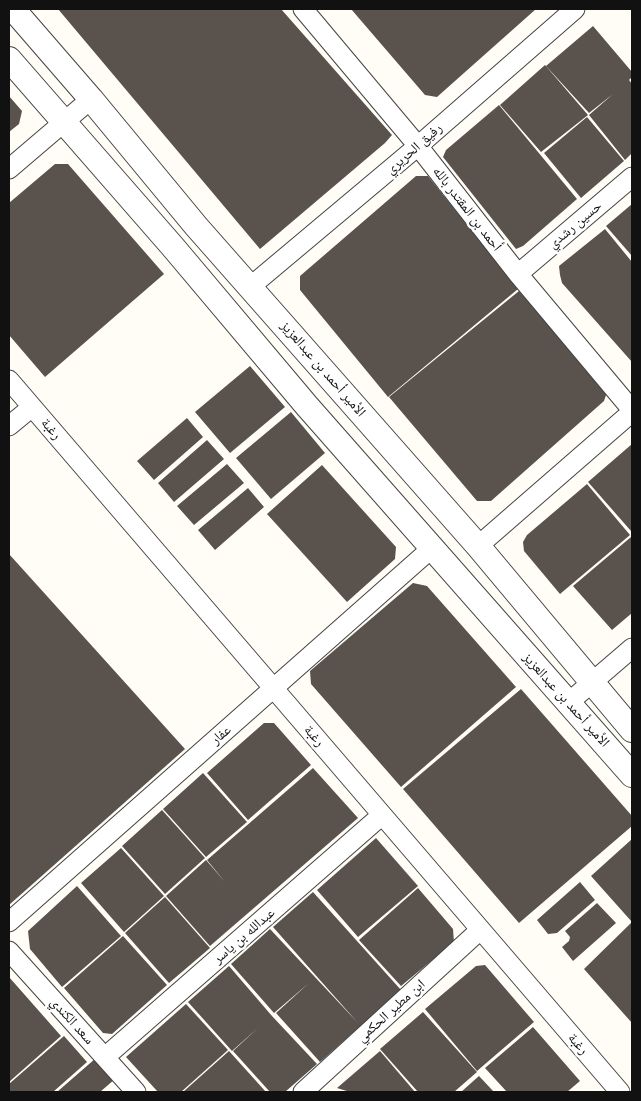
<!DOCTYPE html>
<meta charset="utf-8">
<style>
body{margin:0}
#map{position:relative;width:641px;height:1101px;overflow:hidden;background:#fffdf5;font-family:Lora,serif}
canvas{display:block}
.frame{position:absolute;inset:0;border:10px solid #111;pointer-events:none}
</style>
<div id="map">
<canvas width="641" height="1101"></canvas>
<div class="frame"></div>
</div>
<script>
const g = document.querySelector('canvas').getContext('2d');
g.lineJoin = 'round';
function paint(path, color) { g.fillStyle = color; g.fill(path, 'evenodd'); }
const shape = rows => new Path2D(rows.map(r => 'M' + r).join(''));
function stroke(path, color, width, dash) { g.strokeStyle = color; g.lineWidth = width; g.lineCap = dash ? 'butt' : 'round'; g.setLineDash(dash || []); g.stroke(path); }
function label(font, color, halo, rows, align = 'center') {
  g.font = font + ' Lora,"Noto Naskh Arabic",serif'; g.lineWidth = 5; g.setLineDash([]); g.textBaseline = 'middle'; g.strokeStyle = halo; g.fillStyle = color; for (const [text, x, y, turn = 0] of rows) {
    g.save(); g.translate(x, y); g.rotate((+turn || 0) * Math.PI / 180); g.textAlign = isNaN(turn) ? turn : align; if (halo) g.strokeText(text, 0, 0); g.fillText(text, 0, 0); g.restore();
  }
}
paint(shape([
 [58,9,281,9,392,135,385,143,260,249],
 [351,9,536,9,437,97,425,95],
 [593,26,632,72,632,77,629,80,632,84,632,153,625,160,589,115,613,94,589,113,546,66],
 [545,65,588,115,541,152,500,105],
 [9,96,22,111,19,124,9,132],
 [499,105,577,199,523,246,516,249,443,157,446,150],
 [587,117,624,161,581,198,544,153],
 [55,164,68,164,164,274,45,377,9,335,9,203],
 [416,176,428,176,518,289,388,397,300,290,300,276],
 [632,204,632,256,606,226],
 [605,229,632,262,632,362,562,283,560,275,559,266],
 [519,291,607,392,604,401,491,501,477,501,389,397],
 [250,366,285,407,230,453,195,412],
 [291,412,325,453,271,499,236,458],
 [187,418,203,437,154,480,137,461],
 [207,440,224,459,174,502,158,483],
 [632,444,632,530,631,531,588,482],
 [227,464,244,483,194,525,177,506],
 [322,465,396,547,395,559,347,602,267,514],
 [587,484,630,535,560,594,524,551,523,542,527,535],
 [248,488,264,507,215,550,198,530],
 [631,537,632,539,632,613,612,630,573,586],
 [9,554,185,749,9,905],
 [413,583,427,586,516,687,401,787,311,684,310,671],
 [521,689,632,816,632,826,519,923,403,789],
 [264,723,274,723,311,765,248,820,207,773],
 [313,768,358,818,210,946,166,896,206,860,225,882,207,860],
 [203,773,247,822,206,857,163,809],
 [162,810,205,858,165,894,122,846],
 [376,838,418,886,358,937,317,890],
 [632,839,632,1023,584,969,632,922,591,876],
 [121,848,164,896,124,932,81,883],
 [580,882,595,900,557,933,548,934,537,920],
 [77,886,121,936,62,987,30,949,28,931],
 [418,888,453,929,454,942,401,986,359,940],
 [313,892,401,990,320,1062,276,1013,309,983,274,1013,231,964,270,929,358,1023,273,927],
 [165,897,210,948,169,983,125,933],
 [597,903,616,923,573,961,562,947,569,941,570,937,565,931],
 [123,936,167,985,112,1034,103,1033,64,988],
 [485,965,534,1022,477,1071,425,1009,476,966],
 [229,966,272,1016,317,1064,285,1092,270,1092,233,1051,259,1027,232,1051,188,1002],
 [9,977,61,1036,9,1082],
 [186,1004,228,1050,181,1092,158,1092,126,1057],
 [423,1012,477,1072,454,1092,418,1092,380,1049],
 [533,1027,580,1081,567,1092,507,1092,485,1068],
 [64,1036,87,1062,53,1092,10,1092,9,1091,9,1084],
 [229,1051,266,1092,183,1092],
 [380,1051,415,1092,350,1092,337,1088],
 [96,1058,115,1079,100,1092,57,1092],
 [479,1076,494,1092,461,1092]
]), '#5a524d');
const minor = shape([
 [303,9,418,146,518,274,632,410],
 [9,169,91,99],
 [518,274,632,177],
 [250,287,418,146,575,9],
 [9,380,620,1092],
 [9,426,32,407],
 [478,546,632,412],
 [568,703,632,648],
 [9,922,432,548],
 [9,951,136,1092],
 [105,1057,382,815],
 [303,1092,480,930]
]);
const tertiary = shape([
 [13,9,91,99,196,226,478,546,632,730],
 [9,59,173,247,307,406,632,775]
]);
stroke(minor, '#444', 21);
stroke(tertiary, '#444', 26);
stroke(minor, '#fff', 19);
stroke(tertiary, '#fff', 24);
label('14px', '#111', '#fff', [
 ["رفيق الحريري",414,149,-41],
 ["أحمد بن المقتدر بالله",467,209,52],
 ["حسين رشدي",575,225,-40],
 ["الأمير أحمد بن عبدالعزيز",323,369,49],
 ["رغبة",51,429,49],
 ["الأمير أحمد بن عبدالعزيز",566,700,48],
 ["عفار",221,735,-41],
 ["رغبة",314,736,49],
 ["عبدالله بن ياسر",244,936,-41],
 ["ابن مطير الحكمي",391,1011,-42],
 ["سعد الكندي",72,1021,48],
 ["رغبة",578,1044,49]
]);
</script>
